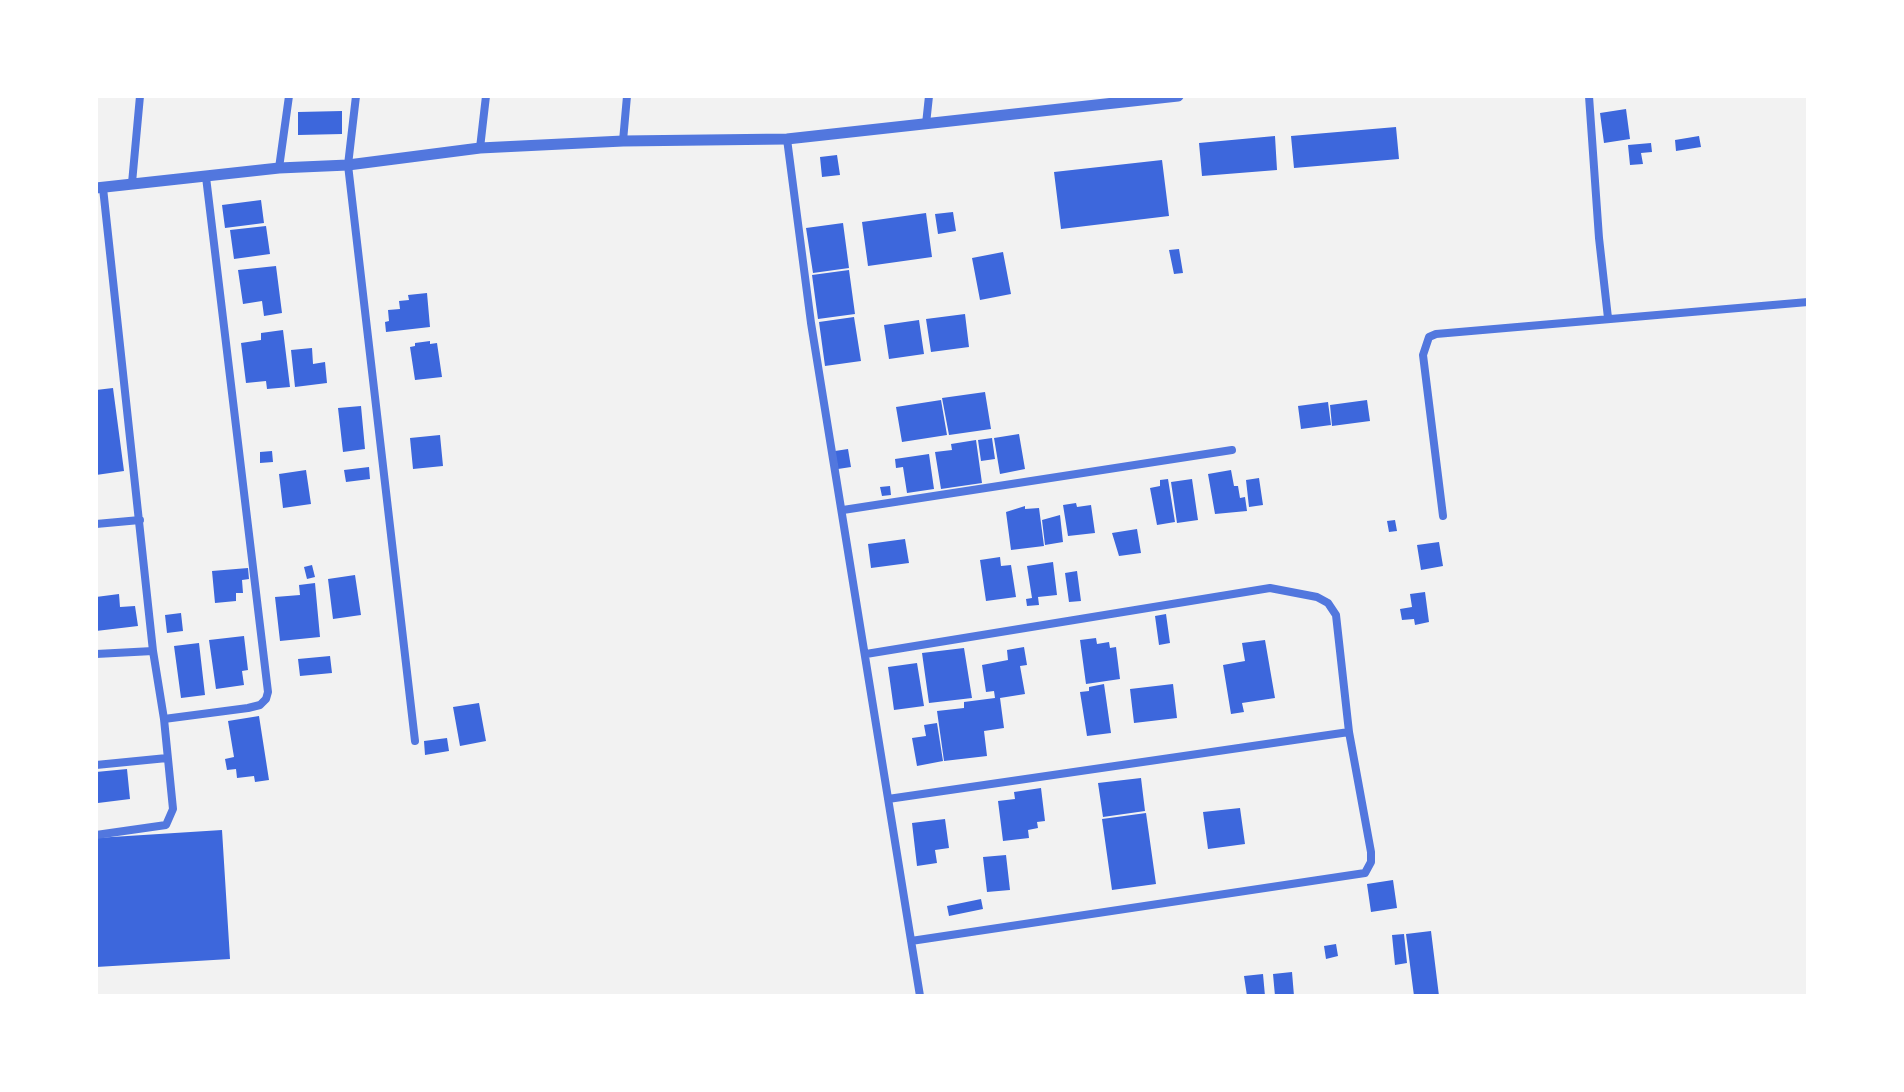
<!DOCTYPE html>
<style>
body{margin:0}
#map{position:relative;width:1904px;height:1092px;overflow:hidden;background:#f2f2f2;font-family:"Source Serif 4",serif}
canvas{display:block}
.frame{position:absolute;inset:0;border:98px solid #fff;pointer-events:none}
</style>
<div id="map">
<canvas width="1904" height="1092"></canvas>
<div class="frame"></div>
</div>
<script>
const g = document.querySelector('canvas').getContext('2d');
g.lineJoin = 'round';
function paint(path, color) { g.fillStyle = color; g.fill(path, 'evenodd'); }
const shape = rows => new Path2D(rows.map(r => 'M' + r).join(''));
function stroke(path, color, width, dash) { g.strokeStyle = color; g.lineWidth = width; g.lineCap = dash ? 'butt' : 'round'; g.setLineDash(dash || []); g.stroke(path); }
paint(shape([
 [1626,109,1630,139,1604,143,1600,113],
 [342,111,342,134,298,135,298,112],
 [1396,127,1399,159,1294,168,1291,136],
 [1275,136,1277,170,1202,176,1199,143],
 [1699,136,1701,147,1676,151,1675,140],
 [1651,143,1652,152,1641,153,1643,164,1630,165,1628,145],
 [837,155,840,175,822,177,820,157],
 [1162,160,1169,216,1061,229,1054,172],
 [261,200,264,223,225,228,222,205],
 [953,212,956,231,938,234,935,214],
 [926,213,932,257,868,266,862,222],
 [843,223,849,268,813,273,806,228],
 [266,226,270,254,234,259,230,230],
 [1179,249,1183,273,1174,274,1169,250],
 [1003,252,1011,294,980,300,972,258],
 [276,266,282,313,264,316,262,301,243,304,238,270],
 [849,270,855,314,818,319,812,275],
 [427,293,430,327,386,332,385,322,389,321,388,310,400,309,399,301,409,300,408,295],
 [965,314,969,347,931,352,926,319],
 [854,317,861,361,825,366,819,322],
 [919,320,924,354,889,359,884,325],
 [283,330,290,387,267,389,266,381,246,383,241,343,261,340,261,333],
 [430,341,430,344,437,343,442,377,415,380,410,347,415,346,415,343],
 [312,348,313,364,325,362,327,383,295,387,291,350],
 [113,388,124,471,96,475,96,390],
 [985,392,991,429,949,435,942,398],
 [941,400,947,435,902,442,896,407],
 [1367,400,1370,421,1332,426,1330,405],
 [1328,402,1331,425,1301,429,1298,406],
 [361,406,365,449,343,452,338,408],
 [1019,434,1025,469,1000,474,994,438],
 [440,435,443,466,413,469,410,438],
 [992,438,995,459,981,461,978,440],
 [976,440,982,483,941,489,935,452,952,450,951,444],
 [848,449,851,467,838,469,835,451],
 [272,451,273,462,260,463,260,452],
 [929,454,934,489,907,493,903,467,896,468,895,459],
 [369,467,370,479,346,482,344,470],
 [306,470,311,504,283,508,279,474],
 [1231,470,1234,486,1238,486,1240,498,1245,497,1247,511,1215,514,1208,474],
 [1259,478,1263,505,1249,507,1246,480],
 [1168,479,1175,522,1157,525,1150,488,1160,486,1160,480],
 [1192,479,1198,520,1177,523,1171,482],
 [890,486,891,495,882,496,880,487],
 [1076,503,1077,507,1091,505,1095,533,1068,536,1063,505],
 [1025,506,1025,509,1039,508,1044,546,1011,550,1006,512],
 [1060,515,1063,542,1045,545,1042,520],
 [1395,520,1397,531,1389,532,1387,521],
 [1137,529,1141,553,1119,556,1112,533],
 [905,539,909,563,871,568,868,544],
 [1439,542,1443,566,1421,570,1417,545],
 [1000,557,1001,566,1011,565,1016,597,986,601,980,560],
 [1053,562,1057,595,1038,597,1039,605,1027,606,1026,599,1032,598,1027,566],
 [312,565,315,577,307,579,304,567],
 [248,568,249,579,242,580,243,593,236,593,236,601,215,603,212,571],
 [1077,571,1081,601,1069,602,1065,573],
 [355,575,361,615,333,619,328,579],
 [315,583,320,637,280,641,275,597,300,595,299,585],
 [1425,592,1429,622,1415,625,1414,619,1402,620,1400,609,1412,607,1410,594],
 [119,594,120,607,135,606,138,626,96,631,96,597],
 [181,613,183,631,167,633,165,615],
 [1166,614,1170,643,1159,645,1155,616],
 [244,636,248,670,242,671,244,685,216,689,209,640],
 [1096,638,1097,644,1109,642,1110,648,1116,647,1120,679,1086,684,1080,640],
 [1265,640,1275,698,1242,703,1244,712,1231,714,1223,665,1245,661,1242,643],
 [199,643,205,695,181,698,174,646],
 [1024,647,1027,665,1020,666,1025,694,1000,698,1004,728,984,731,987,756,944,761,937,711,964,708,964,702,995,698,994,691,986,692,982,665,1008,660,1007,650],
 [964,648,972,698,929,703,922,653],
 [330,656,332,673,300,676,298,659],
 [917,663,924,706,894,710,888,667],
 [1104,684,1111,733,1087,736,1080,692,1089,691,1089,687],
 [1173,684,1177,718,1134,723,1130,689],
 [479,703,486,741,460,746,453,707],
 [259,716,269,780,255,782,254,776,237,778,236,769,227,770,225,759,234,757,228,721],
 [937,723,943,761,917,766,912,738,926,736,924,725],
 [447,738,449,751,425,755,424,741],
 [127,769,130,799,98,803,96,772],
 [1141,778,1145,811,1103,817,1098,783],
 [1041,788,1045,821,1037,822,1038,828,1028,830,1029,838,1003,841,998,801,1015,799,1014,792],
 [1240,808,1245,844,1208,849,1203,812],
 [1146,813,1156,884,1112,890,1102,819],
 [945,819,949,848,935,850,937,863,917,866,912,823],
 [222,830,230,959,96,967,96,838],
 [1006,855,1010,890,987,892,983,857],
 [1393,880,1397,908,1371,912,1367,884],
 [981,899,983,909,949,916,947,906],
 [1431,931,1439,996,1414,996,1406,934],
 [1404,934,1407,963,1395,965,1392,935],
 [1336,944,1338,956,1326,959,1324,946],
 [1292,972,1294,996,1275,996,1273,974],
 [1263,974,1265,996,1247,996,1244,976]
]), '#3d67dc');
stroke(shape([
 [356,96,348,165,415,741],
 [1589,96,1599,238,1608,318],
 [926,124,929,96],
 [787,139,811,323,920,996],
 [623,141,627,96],
 [480,148,486,96],
 [279,168,289,96],
 [132,183,140,96],
 [843,510,1232,450],
 [1443,516,1423,355,1429,337,1436,334,1808,302],
 [96,524,140,520],
 [96,654,153,651],
 [866,654,1270,588,1317,597,1328,603,1336,615,1349,732,1371,852,1371,862,1365,873,911,941],
 [164,719,248,708,260,705,266,699,268,692,206,177],
 [96,765,167,758],
 [888,799,1349,732],
 [96,835,166,825,173,809,164,719,153,651,103,188]
]), '#5277de', 8);
stroke(shape([
 [96,188,279,168,348,165,480,148,623,141,787,139,1178,96]
]), '#5277de', 11);
</script>
